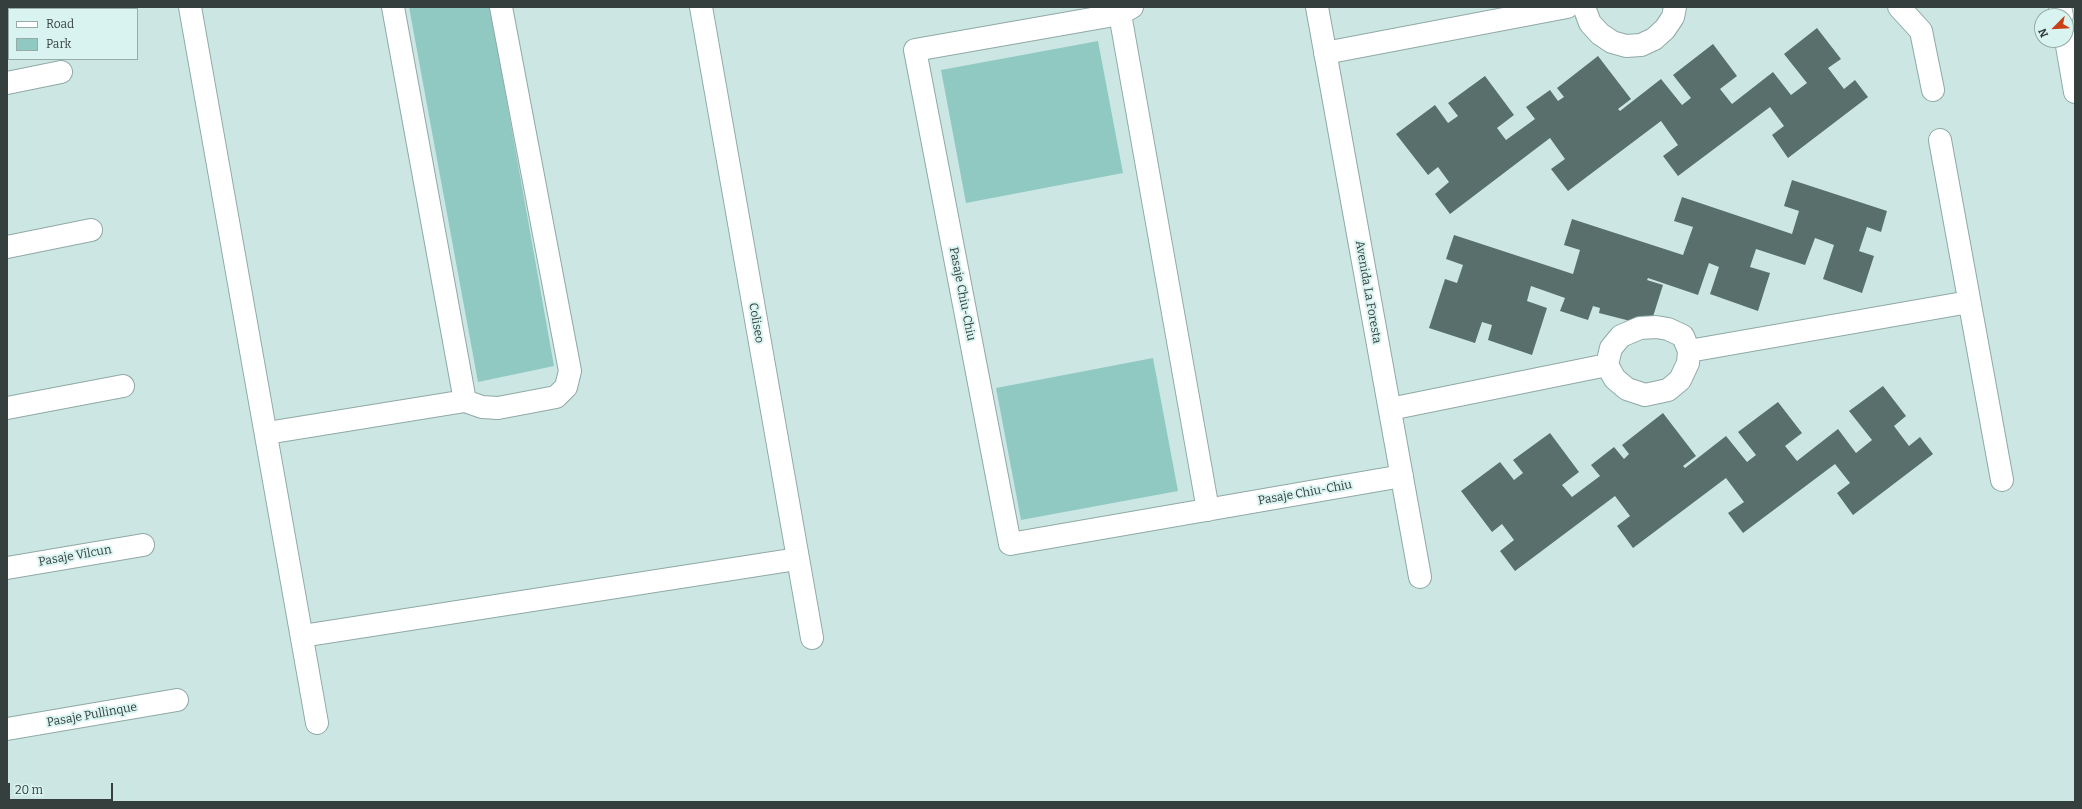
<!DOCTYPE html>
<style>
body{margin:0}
#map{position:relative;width:2082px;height:809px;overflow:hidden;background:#cce7e3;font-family:Bitter,serif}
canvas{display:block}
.frame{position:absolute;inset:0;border:8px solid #343f3e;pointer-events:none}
.legend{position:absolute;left:8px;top:8px;width:130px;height:52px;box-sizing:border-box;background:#d9f4f0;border:1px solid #97aca9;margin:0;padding:5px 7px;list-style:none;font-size:12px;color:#343f3e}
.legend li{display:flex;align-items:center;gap:8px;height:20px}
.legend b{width:20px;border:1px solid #97aca9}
.north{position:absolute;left:2034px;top:8px;width:40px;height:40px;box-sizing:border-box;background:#d9f4f0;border:1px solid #97aca9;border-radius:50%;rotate:246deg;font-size:11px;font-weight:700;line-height:16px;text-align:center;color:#343f3e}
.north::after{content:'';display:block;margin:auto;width:14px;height:18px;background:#c94016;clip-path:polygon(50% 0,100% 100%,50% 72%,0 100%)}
.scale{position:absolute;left:8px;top:783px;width:105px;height:18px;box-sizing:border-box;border:2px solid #343f3e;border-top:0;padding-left:5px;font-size:12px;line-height:14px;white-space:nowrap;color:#343f3e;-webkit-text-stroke:3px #d9f4f0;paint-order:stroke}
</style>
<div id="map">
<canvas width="2082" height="809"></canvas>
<div class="frame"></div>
<ul class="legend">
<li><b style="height:5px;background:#fff"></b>Road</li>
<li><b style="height:11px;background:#90c9c2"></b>Park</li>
</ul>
<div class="north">N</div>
<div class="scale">20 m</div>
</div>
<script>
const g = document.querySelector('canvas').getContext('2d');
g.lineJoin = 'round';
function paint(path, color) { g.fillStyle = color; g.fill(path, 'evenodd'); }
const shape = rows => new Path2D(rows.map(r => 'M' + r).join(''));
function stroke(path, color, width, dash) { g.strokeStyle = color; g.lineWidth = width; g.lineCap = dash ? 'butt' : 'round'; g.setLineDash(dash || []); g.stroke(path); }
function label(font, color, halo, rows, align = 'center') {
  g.font = font + ' Bitter,serif'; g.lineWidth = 4; g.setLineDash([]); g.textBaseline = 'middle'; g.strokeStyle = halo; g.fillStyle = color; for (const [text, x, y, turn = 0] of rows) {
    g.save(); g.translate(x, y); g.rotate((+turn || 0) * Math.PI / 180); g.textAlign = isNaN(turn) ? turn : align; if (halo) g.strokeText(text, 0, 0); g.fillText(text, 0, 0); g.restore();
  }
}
paint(shape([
 [409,7,490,7,554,366,478,382],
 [1098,41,1123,173,966,203,941,70],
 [1153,358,1178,491,1021,520,996,388]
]), '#90c9c2');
paint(shape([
 [1817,28,1841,59,1828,68,1844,89,1855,80,1868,97,1788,158,1772,135,1784,126,1770,107,1678,176,1663,156,1678,145,1661,121,1568,191,1551,169,1565,159,1550,138,1450,214,1435,194,1449,182,1438,167,1428,175,1396,134,1435,105,1448,123,1458,116,1448,103,1485,76,1514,115,1497,128,1506,140,1535,119,1526,107,1550,90,1558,101,1564,97,1557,88,1598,56,1631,99,1618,109,1620,111,1661,79,1682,105,1691,98,1673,75,1713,44,1737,76,1720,89,1732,104,1773,72,1791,95,1807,83,1784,54],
 [1792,180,1887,211,1881,232,1867,227,1859,251,1874,256,1862,293,1823,279,1834,245,1815,238,1805,265,1756,249,1750,267,1770,273,1758,311,1710,294,1719,267,1709,263,1698,295,1648,278,1647,280,1663,285,1650,326,1599,313,1600,308,1593,306,1588,320,1560,311,1565,298,1531,286,1527,301,1547,308,1532,355,1488,340,1492,325,1482,322,1475,343,1429,328,1445,279,1457,283,1463,265,1446,259,1454,235,1573,274,1580,250,1564,245,1572,219,1683,255,1693,227,1674,221,1682,197,1792,234,1799,211,1784,206],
 [1883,386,1906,416,1894,426,1909,446,1920,437,1933,454,1853,515,1837,493,1850,483,1835,464,1743,533,1728,513,1744,502,1726,478,1633,548,1617,526,1630,516,1615,496,1515,571,1500,551,1514,540,1502,524,1492,532,1461,491,1500,462,1514,480,1523,473,1513,460,1550,433,1579,472,1562,485,1572,497,1600,476,1591,465,1614,447,1624,459,1629,454,1622,445,1663,413,1696,456,1683,466,1685,468,1726,436,1747,462,1756,455,1738,432,1778,402,1802,433,1785,446,1797,461,1838,429,1856,453,1872,440,1849,411]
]), '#586f6c');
const minor = shape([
 [190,7,317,723],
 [393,7,465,401],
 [701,7,812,638],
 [1132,7,1120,14,915,50,1010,544,1402,476],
 [1317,7,1420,577],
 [1584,7,1590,23,1600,34,1612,42,1626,46,1641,45,1654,39,1665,29,1673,17,1675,7],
 [1899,7,1921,31,1933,90],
 [2060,7,2062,16],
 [1120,14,1208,510],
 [2066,40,2075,92],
 [1325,53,1567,7],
 [7,83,61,72],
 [1940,140,2002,480],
 [7,247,91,230],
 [1656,327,1668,329,1683,336,1689,351,1688,363,1680,380,1668,390,1645,395,1627,389,1615,379,1607,365,1611,348,1621,336,1640,328,1656,327],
 [1689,351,1969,302],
 [7,408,123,386],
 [1390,409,1607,365],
 [267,433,465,401,482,407,498,408,556,397,566,387,570,371,501,7],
 [7,568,143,545],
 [302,636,797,559],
 [7,729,177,700]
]);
stroke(minor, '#8fa9a5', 24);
stroke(minor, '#fff', 22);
label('12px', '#343f3e', '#d9f4f0', [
 ["Avenida La Foresta",1368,292,80],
 ["Pasaje Chiu-Chiu",962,294,79],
 ["Coliseo",756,323,80],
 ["Pasaje Chiu-Chiu",1305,493,-10],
 ["Pasaje Vilcun",75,556,-10],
 ["Pasaje Pullinque",92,715,-10]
]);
</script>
